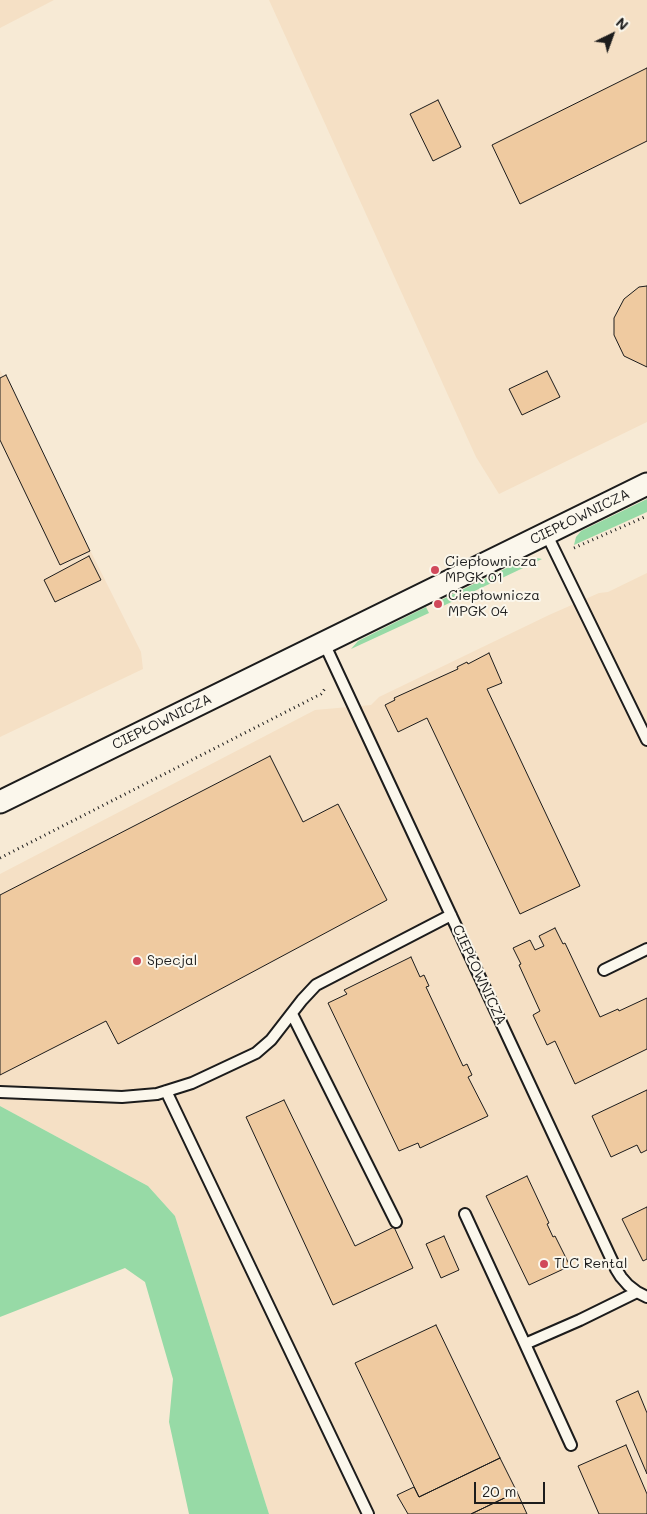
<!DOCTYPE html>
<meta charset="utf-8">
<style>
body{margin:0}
#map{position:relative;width:647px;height:1514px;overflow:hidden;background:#f7ead5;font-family:Mali,sans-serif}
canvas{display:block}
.north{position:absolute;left:587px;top:10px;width:50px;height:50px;-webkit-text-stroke:4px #fbf7ec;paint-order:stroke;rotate:42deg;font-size:14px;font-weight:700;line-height:20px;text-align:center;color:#1c1c1c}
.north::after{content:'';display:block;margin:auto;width:18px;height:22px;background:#1c1c1c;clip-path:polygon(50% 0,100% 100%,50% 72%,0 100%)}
.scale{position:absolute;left:474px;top:1482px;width:71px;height:22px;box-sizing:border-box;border:2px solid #1c1c1c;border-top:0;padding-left:6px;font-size:15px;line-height:18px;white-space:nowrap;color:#1c1c1c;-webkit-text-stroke:4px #fbf7ec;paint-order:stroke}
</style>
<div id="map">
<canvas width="647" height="1514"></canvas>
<div class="north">N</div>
<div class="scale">20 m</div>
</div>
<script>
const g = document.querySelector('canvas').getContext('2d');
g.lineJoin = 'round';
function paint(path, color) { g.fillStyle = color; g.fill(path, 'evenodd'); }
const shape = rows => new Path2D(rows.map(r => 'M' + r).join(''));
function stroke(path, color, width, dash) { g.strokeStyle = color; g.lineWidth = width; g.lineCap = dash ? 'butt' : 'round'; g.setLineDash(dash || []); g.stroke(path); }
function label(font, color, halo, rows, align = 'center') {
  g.font = font + ' Mali,sans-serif'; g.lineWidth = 4; g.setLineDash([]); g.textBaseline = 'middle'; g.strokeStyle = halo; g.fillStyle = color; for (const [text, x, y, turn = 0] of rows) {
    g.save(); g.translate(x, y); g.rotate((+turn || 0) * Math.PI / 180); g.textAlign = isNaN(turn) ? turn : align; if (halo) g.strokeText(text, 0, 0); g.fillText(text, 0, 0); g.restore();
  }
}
paint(shape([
 [0,0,54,0,0,28],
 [269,0,647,0,647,422,499,494,476,457],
 [0,370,141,652,143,669,0,737],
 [647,573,647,1514,269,1514,175,1216,148,1186,0,1106,0,874,315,710,371,705,379,697,549,615,599,593,608,592]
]), '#f5e0c5');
paint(shape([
 [647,499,647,512,574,545,576,537,581,531],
 [527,558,537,558,542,559,443,606,441,600],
 [426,607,429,613,351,649,358,641],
 [0,1106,148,1186,175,1216,269,1514,189,1514,169,1422,173,1379,145,1282,125,1268,0,1317]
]), '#97daa6');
const building = shape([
 [647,68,647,141,520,204,492,145,647,68],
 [438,100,461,147,433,161,410,114,438,100],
 [647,286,647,367,624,356,614,335,614,318,624,299,639,287,647,286],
 [547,371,560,397,522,415,509,389,547,371],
 [6,375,90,551,60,565,0,440,0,378,6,375],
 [89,556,101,580,55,602,44,580,89,556],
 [489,653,502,683,487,689,580,886,520,914,427,718,398,732,385,705,395,700,394,698,458,669,457,667,467,662,468,664,489,653],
 [270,756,303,822,338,804,387,900,118,1044,106,1021,0,1075,0,895,270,756],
 [555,928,563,944,565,943,600,1017,618,1009,619,1011,647,998,647,1049,575,1084,555,1041,547,1045,533,1015,540,1011,519,965,521,964,513,948,530,940,535,950,544,946,539,936,555,928],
 [411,957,420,977,424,975,429,986,426,987,463,1066,467,1064,472,1075,468,1077,488,1116,420,1148,418,1143,399,1151,328,1003,347,994,344,990,411,957],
 [647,1090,647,1150,641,1153,637,1145,611,1157,592,1116,647,1090],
 [284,1100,355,1246,394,1227,413,1268,333,1305,246,1117,284,1100],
 [527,1176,549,1223,547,1224,553,1237,555,1236,570,1266,529,1285,486,1196,527,1176],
 [647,1207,647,1259,643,1261,622,1219,647,1207],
 [444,1236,459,1270,441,1278,426,1244,444,1236],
 [436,1325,500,1458,419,1497,355,1363,436,1325],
 [638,1391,647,1413,647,1474,616,1401,638,1391],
 [626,1445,647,1494,647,1514,599,1514,578,1466,626,1445],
 [500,1458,517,1492,471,1514,408,1514,397,1495,414,1487,419,1497,500,1458],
 [517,1492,527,1514,471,1514,517,1492]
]);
paint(building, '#efcaa0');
stroke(building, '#1c1c1c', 1);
const lane = shape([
 [546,533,647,740],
 [324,643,616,1269,621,1277,628,1285,637,1292,647,1297],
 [604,970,647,949],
 [292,1014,396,1222],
 [166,1091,368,1514],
 [0,1092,122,1097,157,1094,192,1083,256,1053,271,1040,302,1000,316,985,451,915],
 [465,1214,525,1344],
 [571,1445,525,1344,580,1320,637,1292]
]);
const street = shape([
 [0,802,647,484]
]);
stroke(lane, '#1c1c1c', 14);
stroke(street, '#1c1c1c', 25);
stroke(shape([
 [574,548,647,516],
 [0,858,321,694,326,687]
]), '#1c1c1c', 3, [1, 4]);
stroke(lane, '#fbf7ec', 10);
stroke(street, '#fbf7ec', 21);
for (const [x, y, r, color] of [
 [435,570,5,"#d1495b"],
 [438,604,5,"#d1495b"],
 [137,961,5,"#d1495b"],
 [544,1264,5,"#d1495b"]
]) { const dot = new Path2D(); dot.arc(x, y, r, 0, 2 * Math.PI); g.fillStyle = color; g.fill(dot); stroke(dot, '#fbf7ec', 2); }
label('14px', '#1c1c1c', '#fbf7ec', [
 ["CIEPŁOWNICZA",580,517,-26],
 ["CIEPŁOWNICZA",162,722,-26],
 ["CIEPŁOWNICZA",479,975,65]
]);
label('14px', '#1c1c1c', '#fbf7ec', [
 ["Ciepłownicza",445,562],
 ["MPGK 01",445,578],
 ["Ciepłownicza",448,596],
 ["MPGK 04",448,612],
 ["Specjal",147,961],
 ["TLC Rental",554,1264]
], 'left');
</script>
